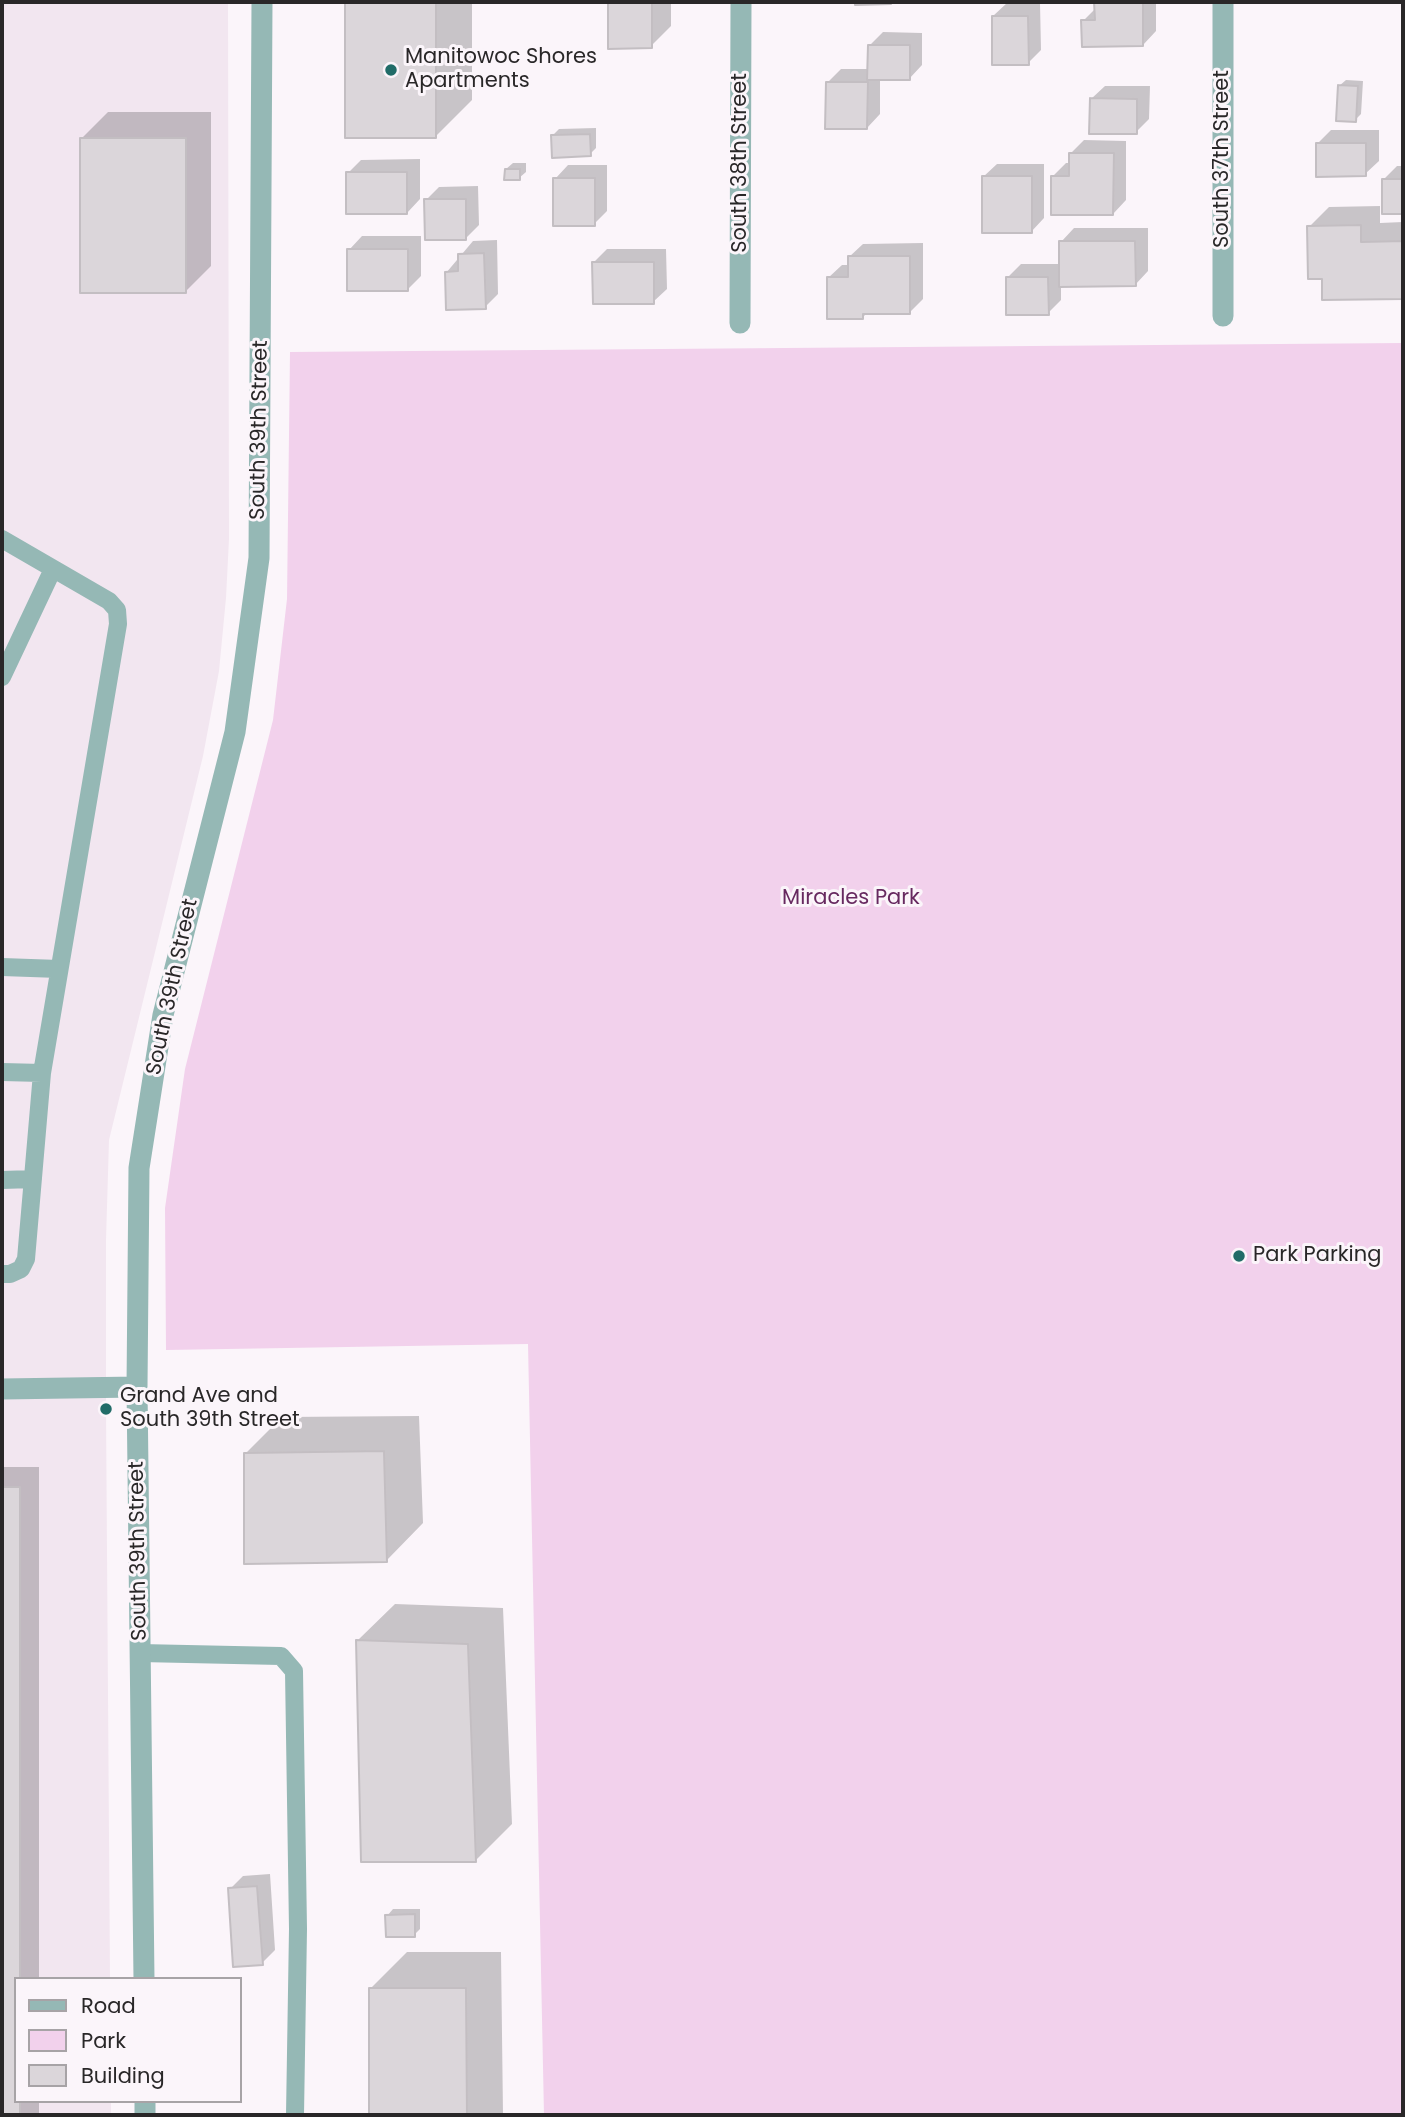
<!DOCTYPE html>
<style>
body{margin:0}
#map{position:relative;width:1405px;height:2117px;overflow:hidden;background:#fbf5fa;font-family:Poppins,sans-serif}
canvas{display:block}
.frame{position:absolute;inset:0;border:4px solid #292728;pointer-events:none}
.legend{position:absolute;left:14px;top:1977px;width:228px;height:126px;box-sizing:border-box;background:#fbf5fa;border:2px solid #a7a3a6;margin:0;padding:9px 12px;list-style:none;font-size:21px;color:#292728}
.legend li{display:flex;align-items:center;gap:14px;height:35px}
.legend b{width:35px;border:2px solid #a7a3a6}
</style>
<div id="map">
<canvas width="1405" height="2117"></canvas>
<div class="frame"></div>
<ul class="legend">
<li><b style="height:9px;background:#95b8b5"></b>Road</li>
<li><b style="height:19px;background:#f2d1ec"></b>Park</li>
<li><b style="height:19px;background:#dbd6da"></b>Building</li>
</ul>
</div>
<script>
const g = document.querySelector('canvas').getContext('2d');
g.lineJoin = 'round';
function paint(path, color) { g.fillStyle = color; g.fill(path, 'evenodd'); }
const shape = rows => new Path2D(rows.map(r => 'M' + r).join(''));
function stroke(path, color, width, dash) { g.strokeStyle = color; g.lineWidth = width; g.lineCap = dash ? 'butt' : 'round'; g.setLineDash(dash || []); g.stroke(path); }
function label(font, color, halo, rows, align = 'center') {
  g.font = font + ' Poppins,sans-serif'; g.lineWidth = 6; g.setLineDash([]); g.textBaseline = 'middle'; g.strokeStyle = halo; g.fillStyle = color; for (const [text, x, y, turn = 0] of rows) {
    g.save(); g.translate(x, y); g.rotate((+turn || 0) * Math.PI / 180); g.textAlign = isNaN(turn) ? turn : align; if (halo) g.strokeText(text, 0, 0); g.fillText(text, 0, 0); g.restore();
  }
}
paint(shape([
 [2,2,228,2,229,539,226,598,219,671,203,756,109,1140,106,1240,106,1409,110,1979,16,1979,16,2101,111,2101,111,2115,2,2115]
]), '#f2e6f0');
paint(shape([
 [1403,343,1403,2115,544,2115,528,1344,166,1350,165,1208,185,1069,273,720,287,599,290,352]
]), '#f2d1ec');
paint(shape([
 [347,2,472,2,472,100,436,136,347,136],
 [610,2,671,2,671,26,651,46,610,47],
 [1096,2,1156,2,1156,31,1143,45,1083,21,1096,8],
 [1007,3,1040,3,1041,50,1028,63,993,16],
 [883,32,922,33,922,65,909,79,880,79,880,114,867,128,828,82,841,69,869,69,870,45],
 [1346,80,1363,81,1361,114,1355,120,1339,86],
 [1105,86,1150,86,1149,119,1136,132,1091,99],
 [108,112,211,112,211,266,185,292,82,138],
 [596,128,596,148,590,154,553,135,559,129],
 [1331,130,1379,130,1379,161,1365,174,1318,143],
 [1084,140,1126,141,1126,200,1113,214,1053,176,1066,163,1071,163,1071,153],
 [420,159,420,199,407,213,348,173,361,160],
 [513,163,526,163,526,172,519,178,506,169],
 [997,164,1044,164,1044,218,1031,232,983,177],
 [568,165,607,165,607,211,594,224,555,179],
 [1397,166,1403,166,1403,213,1384,213,1384,179],
 [478,186,479,225,466,238,426,200,439,187],
 [1380,206,1380,223,1403,222,1403,297,1324,298,1324,277,1309,227,1329,207],
 [1074,228,1148,228,1148,271,1135,285,1061,285,1061,300,1048,313,1008,277,1021,264,1061,264,1061,242],
 [362,236,421,236,421,276,408,289,349,250],
 [497,240,498,294,485,307,446,273,473,241],
 [923,243,923,299,910,312,868,312,862,318,828,278,842,265,849,265,849,257,863,244],
 [607,249,666,249,667,289,653,302,594,262],
 [419,1416,423,1523,387,1560,245,1454,282,1417],
 [2,1467,39,1467,39,1979,16,1979,16,2101,39,2101,39,2115,2,2115],
 [395,1604,503,1608,512,1824,475,1861,358,1640],
 [270,1874,275,1950,262,1963,230,1889,243,1876],
 [393,1909,420,1909,420,1929,414,1935,387,1916],
 [407,1952,501,1952,503,2115,371,2115,371,1988]
]), '#0003');
const building = shape([
 [345,2,436,2,436,138,345,138,345,2],
 [608,2,652,2,652,48,608,49,608,2],
 [855,2,891,2,891,4,855,5,855,2],
 [1094,2,1143,2,1143,46,1082,47,1081,20,1095,20,1094,2],
 [992,16,1028,16,1029,65,992,65,992,16],
 [868,45,910,45,910,80,867,80,868,45],
 [826,82,868,82,867,129,825,129,826,82],
 [1338,85,1358,86,1356,122,1336,121,1338,85],
 [1090,98,1137,99,1137,134,1089,134,1090,98],
 [590,134,591,156,552,158,551,135,590,134],
 [80,138,186,138,186,293,80,293,80,138],
 [1316,143,1366,143,1366,176,1316,177,1316,143],
 [1069,153,1114,153,1113,215,1051,215,1051,176,1069,176,1069,153],
 [505,169,520,169,520,180,504,180,505,169],
 [346,172,407,172,407,214,346,214,346,172],
 [982,176,1032,176,1032,233,982,233,982,176],
 [553,178,595,178,595,226,553,226,553,178],
 [1382,179,1403,179,1403,214,1382,214,1382,179],
 [424,199,466,199,466,240,425,240,424,199],
 [1361,225,1361,242,1403,241,1403,299,1322,300,1322,279,1308,279,1307,226,1361,225],
 [1059,241,1135,241,1136,286,1059,287,1059,241],
 [347,249,408,249,408,291,347,291,347,249],
 [484,253,486,309,446,310,445,272,458,271,458,254,484,253],
 [848,256,910,256,910,314,863,314,863,319,827,319,827,277,848,277,848,256],
 [592,262,654,262,654,304,593,304,592,262],
 [1006,277,1048,277,1049,315,1006,315,1006,277],
 [384,1451,387,1562,244,1564,244,1453,384,1451],
 [2,1487,20,1487,20,1979,16,1979,16,2101,20,2101,20,2115,2,2115,2,1487],
 [356,1640,468,1644,476,1862,361,1862,356,1640],
 [257,1886,263,1965,233,1967,228,1888,257,1886],
 [415,1914,415,1937,386,1937,385,1915,415,1914],
 [369,1988,466,1988,467,2115,369,2115,369,1988]
]);
paint(building, '#dbd6da');
stroke(building, '#c3bec2', 2);
stroke(shape([
 [2,539,109,601,117,610,118,624,42,1073,26,1259,21,1269,10,1274,2,1274],
 [2,677,53,569],
 [2,967,59,969],
 [2,1072,42,1073],
 [2,1180,33,1179],
 [140,1653,281,1656,294,1671,298,1929,295,2115]
]), '#95b8b5', 18);
stroke(shape([
 [1223,2,1223,316],
 [740,323,741,2],
 [2,1389,137,1387],
 [144,1979,137,1387,139,1168,163,1015,235,732,259,558,262,2],
 [145,2101,145,2115]
]), '#95b8b5', 21);
for (const [x, y, r, color] of [
 [391,70,7,"#216c68"],
 [1239,1256,7,"#216c68"],
 [106,1409,7,"#216c68"]
]) { const dot = new Path2D(); dot.arc(x, y, r, 0, 2 * Math.PI); g.fillStyle = color; g.fill(dot); stroke(dot, '#fbf5fa', 2.5); }
label('21px', '#292728', '#fbf5fa', [
 ["Manitowoc Shores",405,58],
 ["Apartments",405,82],
 ["Park Parking",1253,1256],
 ["Grand Ave and",120,1397],
 ["South 39th Street",120,1421]
], 'left');
label('21px', '#292728', '#fbf5fa', [
 ["South 37th Street",1223,159,-90],
 ["South 38th Street",741,163,-90],
 ["South 39th Street",260,430,-89],
 ["South 39th Street",173,987,-78],
 ["South 39th Street",139,1551,-91]
]);
label('21px', '#672960', '#fbf5fa', [
 ["Miracles Park",851,899]
]);
</script>
